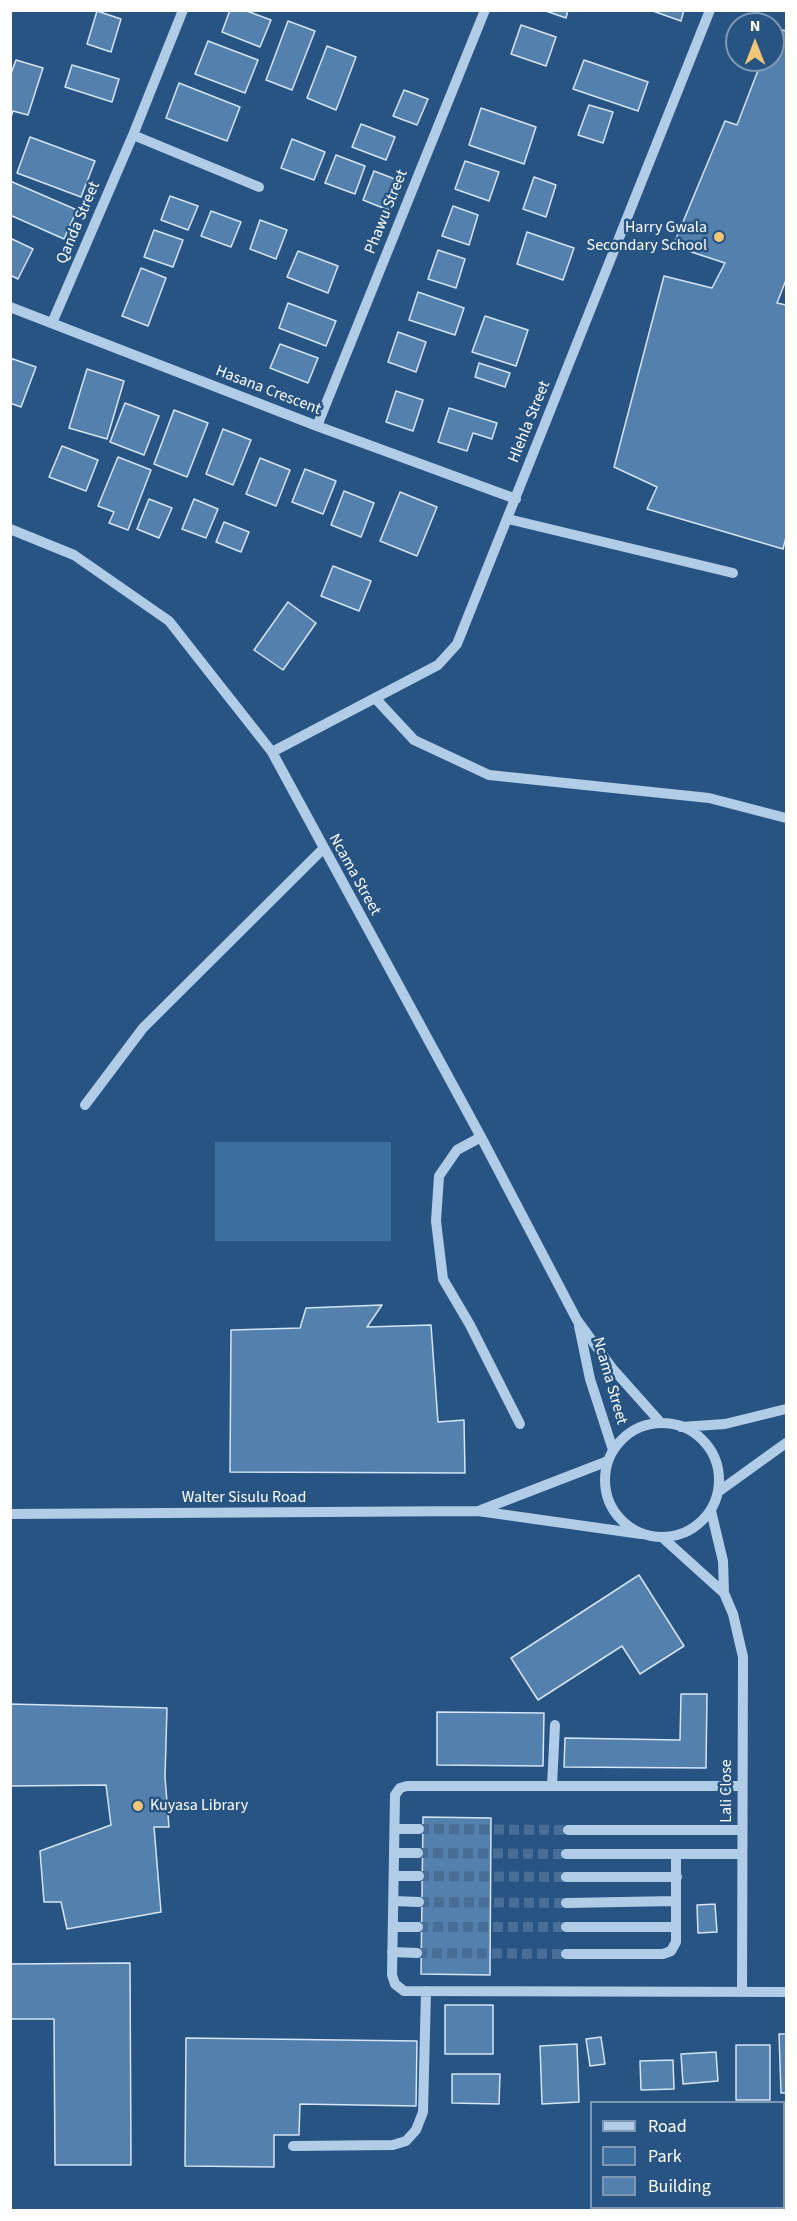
<!DOCTYPE html>
<style>
body{margin:0}
#map{position:relative;width:797px;height:2221px;overflow:hidden;background:#275483;font-family:"Source Sans 3",sans-serif}
canvas{display:block}
.frame{position:absolute;inset:0;border:12px solid #fff;pointer-events:none}
.legend{position:absolute;left:590px;top:2101px;width:195px;height:108px;box-sizing:border-box;background:#275483;border:2px solid #7d98b5;margin:0;padding:8px 10px;list-style:none;font-size:18px;color:#fff}
.legend li{display:flex;align-items:center;gap:12px;height:30px}
.legend b{width:30px;border:2px solid #7d98b5}
.north{position:absolute;left:725px;top:12px;width:60px;height:60px;box-sizing:border-box;background:#275483;border:2px solid #7d98b5;border-radius:50%;rotate:0deg;font-size:16px;font-weight:700;line-height:24px;text-align:center;color:#fff}
.north::after{content:'';display:block;margin:auto;width:21px;height:27px;background:#efc776;clip-path:polygon(50% 0,100% 100%,50% 72%,0 100%)}
</style>
<div id="map">
<canvas width="797" height="2221"></canvas>
<div class="frame"></div>
<ul class="legend">
<li><b style="height:8px;background:#b1cce7"></b>Road</li>
<li><b style="height:16px;background:#3c6ea0"></b>Park</li>
<li><b style="height:16px;background:#5480ad"></b>Building</li>
</ul>
<div class="north">N</div>
</div>
<script>
const g = document.querySelector('canvas').getContext('2d');
g.lineJoin = 'round';
function paint(path, color) { g.fillStyle = color; g.fill(path, 'evenodd'); }
const shape = rows => new Path2D(rows.map(r => 'M' + r).join(''));
function stroke(path, color, width, dash) { g.strokeStyle = color; g.lineWidth = width; g.lineCap = dash ? 'butt' : 'round'; g.setLineDash(dash || []); g.stroke(path); }
function label(font, color, halo, rows, align = 'center') {
  g.font = font + ' "Source Sans 3",sans-serif'; g.lineWidth = 5; g.setLineDash([]); g.textBaseline = 'middle'; g.strokeStyle = halo; g.fillStyle = color; for (const [text, x, y, turn = 0] of rows) {
    g.save(); g.translate(x, y); g.rotate((+turn || 0) * Math.PI / 180); g.textAlign = isNaN(turn) ? turn : align; if (halo) g.strokeText(text, 0, 0); g.fillText(text, 0, 0); g.restore();
  }
}
paint(shape([
 [215,1142,391,1142,391,1241,215,1241]
]), '#3c6ea0');
const building = shape([
 [230,10,244,10,271,20,260,47,222,32,230,10],
 [543,10,568,10,566,18,543,10],
 [650,10,684,10,681,21,650,10],
 [97,11,121,19,111,52,87,44,97,11],
 [288,21,315,31,292,90,266,80,288,21],
 [521,25,556,37,546,66,511,54,521,25],
 [774,28,786,31,786,280,777,303,786,305,786,537,783,549,647,509,657,487,614,467,664,276,712,288,725,263,673,246,725,121,737,125,762,60,773,60,774,28],
 [208,41,258,60,245,93,195,74,208,41],
 [327,46,356,57,336,110,307,98,327,46],
 [16,60,43,68,28,115,13,111,10,120,10,76,16,60],
 [584,60,648,82,638,111,573,89,584,60],
 [72,65,119,79,112,102,65,87,72,65],
 [179,83,240,107,227,141,166,118,179,83],
 [404,90,428,99,417,125,393,116,404,90],
 [589,105,613,112,603,143,578,135,589,105],
 [481,108,536,127,524,164,469,145,481,108],
 [361,124,395,137,386,160,352,147,361,124],
 [30,137,95,161,81,197,17,173,30,137],
 [292,139,325,152,314,180,281,168,292,139],
 [336,155,365,166,355,194,325,183,336,155],
 [465,161,499,172,489,201,455,189,465,161],
 [374,171,400,181,388,210,363,200,374,171],
 [534,177,556,185,546,217,523,209,534,177],
 [10,181,77,210,64,239,10,215,10,181],
 [170,196,198,206,188,230,161,220,170,196],
 [453,206,478,215,469,245,442,236,453,206],
 [211,211,241,222,231,247,201,236,211,211],
 [260,220,287,230,276,259,250,249,260,220],
 [154,230,183,240,173,267,144,257,154,230],
 [527,232,574,248,563,280,517,264,527,232],
 [10,238,33,249,18,279,10,275,10,238],
 [438,250,465,259,456,288,428,279,438,250],
 [298,251,338,266,328,293,287,277,298,251],
 [141,268,166,278,148,326,122,316,141,268],
 [418,292,464,308,455,335,409,320,418,292],
 [288,303,336,321,326,346,279,328,288,303],
 [485,316,528,330,516,366,472,352,485,316],
 [398,332,426,342,416,372,388,362,398,332],
 [280,344,318,358,308,383,270,368,280,344],
 [10,358,36,367,21,407,10,403,10,358],
 [479,363,510,373,505,387,475,377,479,363],
 [87,369,124,381,107,439,69,428,87,369],
 [396,391,423,400,413,431,386,422,396,391],
 [125,403,159,416,144,455,110,442,125,403],
 [449,408,497,423,492,439,473,433,467,451,438,442,449,408],
 [174,410,208,423,187,477,154,464,174,410],
 [223,429,251,440,233,485,206,474,223,429],
 [62,446,98,460,86,491,49,477,62,446],
 [118,457,151,470,128,530,109,523,114,512,98,506,118,457],
 [260,458,290,470,276,506,246,494,260,458],
 [305,469,336,481,323,514,292,502,305,469],
 [344,491,374,503,361,537,331,525,344,491],
 [400,492,437,507,417,556,380,541,400,492],
 [149,499,172,508,159,538,137,529,149,499],
 [194,499,218,509,206,538,182,529,194,499],
 [224,522,249,532,241,552,216,542,224,522],
 [333,566,371,581,359,611,321,596,333,566],
 [288,602,316,623,283,670,254,650,288,602],
 [382,1305,367,1327,431,1325,438,1422,464,1420,465,1473,230,1472,231,1330,300,1328,306,1308,382,1305],
 [639,1575,684,1646,640,1674,622,1646,538,1700,511,1658,639,1575],
 [681,1694,707,1694,706,1768,564,1767,565,1738,680,1740,681,1694],
 [10,1704,167,1708,165,1777,169,1827,154,1827,161,1912,67,1929,61,1902,44,1902,40,1851,111,1825,106,1785,10,1786,10,1704],
 [437,1712,544,1713,543,1766,437,1765,437,1712],
 [423,1817,491,1818,490,1975,421,1974,423,1817],
 [715,1904,717,1932,698,1933,697,1905,715,1904],
 [130,1963,131,2165,55,2165,54,2019,10,2019,10,1964,130,1963],
 [445,2005,493,2005,493,2054,445,2054,445,2005],
 [779,2034,786,2034,786,2093,781,2093,779,2034],
 [601,2037,605,2064,590,2066,586,2039,601,2037],
 [186,2038,417,2041,416,2106,300,2104,299,2135,274,2135,274,2167,185,2166,186,2038],
 [577,2044,579,2102,542,2104,540,2046,577,2044],
 [736,2045,770,2045,770,2100,736,2100,736,2045],
 [716,2052,718,2081,683,2084,681,2054,716,2052],
 [673,2060,674,2089,641,2090,640,2061,673,2060],
 [452,2074,500,2074,499,2104,452,2103,452,2074]
]);
paint(building, '#5480ad');
stroke(building, '#d4e5f6', 1.5);
stroke(shape([
 [419,1829,568,1830],
 [418,1853,566,1854],
 [419,1876,566,1877],
 [419,1902,566,1903],
 [418,1927,566,1927],
 [417,1953,566,1954]
]), '#476e96', 10, [10, 5]);
stroke(shape([
 [133,135,259,187],
 [10,307,317,426,516,499],
 [52,323,133,135,183,10],
 [317,426,485,10],
 [508,519,733,573],
 [10,529,74,555,169,621,272,752,481,1137,577,1320,612,1368,661,1423],
 [375,698,414,740,489,775,709,798,786,818],
 [272,752,438,665,457,644,710,10],
 [85,1105,143,1028,323,849],
 [481,1137,457,1150,439,1176,436,1221,443,1279,470,1325,520,1424],
 [579,1326,590,1379,613,1450],
 '605 1480a57 57 0 1 1 114 0a57 57 0 1 1-114 0Z',
 [681,1427,725,1424,786,1409],
 [718,1492,786,1443],
 [481,1510,608,1461],
 [711,1511,723,1561,724,1593,733,1614,743,1657,742,1992],
 [10,1514,478,1511,641,1534],
 [663,1538,724,1593],
 [552,1786,555,1725],
 [742,1786,407,1786,400,1788,395,1795,392,1975,395,1984,404,1991,786,1992],
 [395,1829,419,1829],
 [568,1830,742,1830],
 [395,1853,418,1853],
 [566,1854,742,1854],
 [394,1876,419,1876],
 [566,1877,677,1877],
 [394,1901,419,1902],
 [566,1903,676,1901],
 [393,1927,418,1927],
 [566,1927,676,1927],
 [392,1952,417,1953],
 [566,1954,663,1954,671,1951,676,1942,676,1854],
 [293,2146,393,2145,406,2141,416,2130,423,2112,426,1991]
]), '#b1cce7', 10);
for (const [x, y, r, color] of [
 [719,237,6,"#efc776"],
 [138,1806,6,"#efc776"]
]) { const dot = new Path2D(); dot.arc(x, y, r, 0, 2 * Math.PI); g.fillStyle = color; g.fill(dot); stroke(dot, '#275483', 2); }
label('16px', '#fff', '#275483', [
 ["Phawu Street",387,212,-68],
 ["Qanda Street",79,223,-67],
 ["Hasana Crescent",268,391,21],
 ["Hlehla Street",530,422,-68],
 ["Ncama Street",354,875,61],
 ["Ncama Street",609,1381,74],
 ["Walter Sisulu Road",244,1498],
 ["Lali Close",727,1791,-90]
]);
label('16px', '#fff', '#275483', [
 ["Harry Gwala",707,228],
 ["Secondary School",707,246],
 ["Kuyasa Library",150,1806,"left"]
], 'right');
</script>
